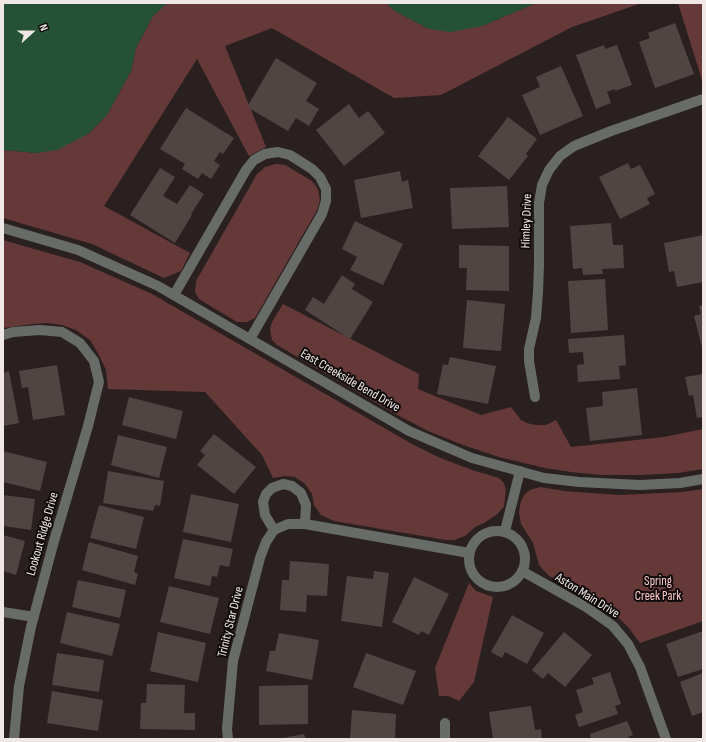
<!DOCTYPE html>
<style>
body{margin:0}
#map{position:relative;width:706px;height:742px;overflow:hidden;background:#2b2020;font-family:"Sofia Sans Condensed",sans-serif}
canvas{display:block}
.frame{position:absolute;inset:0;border:4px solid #efe8e7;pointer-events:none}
.north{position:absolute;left:12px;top:12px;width:40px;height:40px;-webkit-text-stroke:3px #100b0b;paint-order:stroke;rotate:69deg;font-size:11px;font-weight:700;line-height:16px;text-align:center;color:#efe8e7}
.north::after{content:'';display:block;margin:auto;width:14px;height:18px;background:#efe8e7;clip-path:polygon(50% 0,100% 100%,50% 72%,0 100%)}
</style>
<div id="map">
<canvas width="706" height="742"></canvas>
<div class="frame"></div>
<div class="north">N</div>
</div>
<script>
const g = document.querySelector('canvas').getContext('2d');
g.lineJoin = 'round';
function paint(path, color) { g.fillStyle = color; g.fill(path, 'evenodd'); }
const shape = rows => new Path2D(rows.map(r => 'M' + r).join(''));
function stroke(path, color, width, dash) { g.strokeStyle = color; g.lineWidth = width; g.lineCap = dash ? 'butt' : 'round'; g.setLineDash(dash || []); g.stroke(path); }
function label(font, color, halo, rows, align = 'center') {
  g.font = font + ' "Sofia Sans Condensed",sans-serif'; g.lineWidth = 4; g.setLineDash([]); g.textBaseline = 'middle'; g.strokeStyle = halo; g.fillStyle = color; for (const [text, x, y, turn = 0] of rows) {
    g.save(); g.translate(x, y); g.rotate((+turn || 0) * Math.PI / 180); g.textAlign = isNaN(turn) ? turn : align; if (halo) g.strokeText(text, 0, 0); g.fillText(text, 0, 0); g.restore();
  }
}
paint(shape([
 [167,3,386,3,395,11,429,29,482,26,536,3,642,3,572,27,441,95,394,98,272,28,225,46,266,147,249,156,197,59,104,206,190,253,181,271,164,278,92,244,3,218,3,150,37,153,88,134,107,115,131,71,136,48,153,16],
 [678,3,703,3,703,83],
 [276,164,285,165,312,181,318,189,320,200,317,210,255,318,247,322,237,322,199,299,195,292,196,281,257,174,265,167],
 [3,240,80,262,152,294,412,444,438,457,472,470,499,478,504,483,506,490,504,507,496,515,484,523,475,527,465,536,454,540,446,540,334,521,321,515,314,505,312,494,305,484,295,477,285,476,273,478,262,455,205,392,108,389,106,370,99,355,90,340,76,330,62,325,47,323,33,324,3,328],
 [283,304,419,374,418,389,481,415,511,407,521,420,527,423,535,425,546,425,556,420,571,447,664,437,703,429,703,469,678,473,640,475,602,475,571,472,545,468,499,457,463,445,428,431,392,412,277,345,272,340,270,329,272,322],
 [540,487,564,491,619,495,682,492,703,489,703,621,640,643,629,628,612,611,548,575,539,565,533,543,521,524,519,512,521,501,525,494,530,490],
 [469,583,476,591,493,597,474,682,459,701,448,696,439,696,435,668]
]), '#663939');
paint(shape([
 [3,3,167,3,153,16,136,48,131,71,107,115,88,134,57,150,37,153,3,150],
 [386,3,536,3,482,26,451,32,429,29,395,11]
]), '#255236');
paint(shape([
 [675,23,694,74,655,88,639,42,650,38,648,33],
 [604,45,605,49,617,45,632,85,615,91,615,89,607,92,611,103,596,109,576,55],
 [276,58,317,83,306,101,319,109,309,126,296,118,288,131,247,107],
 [561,66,583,116,540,135,522,95,540,87,536,77],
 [349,104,359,118,368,111,385,133,344,166,316,130],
 [186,108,234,138,223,154,220,152,214,161,220,165,211,179,202,173,198,179,182,169,185,164,160,149],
 [508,117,537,139,526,154,528,156,509,180,478,156],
 [628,163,631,169,640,165,655,194,647,198,650,204,620,219,599,177],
 [160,168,175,177,163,196,177,204,190,185,204,194,191,214,192,215,175,243,130,215],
 [400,171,402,182,408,180,413,208,361,218,354,180],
 [507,186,509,227,452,229,450,188],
 [355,221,403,244,383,285,350,270,357,257,342,249],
 [611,223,613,245,623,245,624,268,602,269,603,274,583,275,582,268,573,269,570,226],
 [703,235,703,282,677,287,674,271,669,272,664,243],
 [459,245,509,246,509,291,466,290,467,268,459,268],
 [342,275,355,284,352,289,373,302,350,339,305,310,313,297,324,304],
 [605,279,608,330,571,333,568,281],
 [467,300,505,304,501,351,463,348],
 [703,305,703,347,702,347,694,316,701,314,699,306],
 [624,335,626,365,619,366,620,379,578,382,577,365,584,364,583,352,569,353,568,339],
 [450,357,496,366,488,404,437,394,443,364,448,365],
 [57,365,65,415,33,420,28,387,22,388,19,371],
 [9,371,19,423,3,426,3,373],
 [703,374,703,417,697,418,693,395,689,396,685,377],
 [637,388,642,435,590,441,586,408,603,406,602,392],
 [129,397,183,411,176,439,122,425],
 [214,434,256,467,234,494,197,465,205,455,200,451],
 [118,435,167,447,159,478,111,465],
 [3,451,47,462,40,491,3,482],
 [108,471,164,481,160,506,155,505,153,511,103,503],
 [191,494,239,504,231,542,183,532],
 [3,495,35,499,31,530,3,526],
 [99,505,144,517,136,549,90,538],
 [3,535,25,541,16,575,3,571],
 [183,539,233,549,229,567,220,565,217,577,212,576,210,586,174,578],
 [89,542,138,556,134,572,138,574,135,585,82,570],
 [290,561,329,564,327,596,307,595,306,612,280,610,282,580,289,580],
 [374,571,389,573,382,627,341,621,347,576,373,579],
 [414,577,449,594,429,635,421,631,419,635,392,622],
 [78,580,126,590,120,618,72,607],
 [169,586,219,598,210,634,160,622],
 [67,612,120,624,112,656,60,643],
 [512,615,544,633,527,664,505,652,502,658,491,652],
 [703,631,703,669,678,677,666,644],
 [158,632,206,643,198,682,150,671],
 [564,632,592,655,565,687,548,673,543,679,532,670],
 [279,633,319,640,312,680,266,671,270,651,275,651],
 [57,653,104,660,99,692,52,685],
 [366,653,416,671,403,705,353,687],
 [610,672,621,704,615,706,618,714,579,727,575,715,583,712,576,690,594,684,592,678],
 [703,673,703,712,692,716,680,682],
 [147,684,185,685,184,713,195,713,195,730,140,729,141,703,146,703],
 [308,685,308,724,259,725,259,686],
 [52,691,103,700,98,731,47,723],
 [531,706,535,730,541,729,542,739,493,739,489,712],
 [352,710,396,714,395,739,350,739],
 [627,721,633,735,628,737,629,739,591,739,590,734],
 [304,734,306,739,283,739,283,738]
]), '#514544');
stroke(shape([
 [174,295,246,170,254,160,265,154,278,152,290,155,312,169,320,177,326,189,326,201,322,214,250,339],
 [3,335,13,332,40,330,62,332,80,343,94,361,99,382,88,426,54,541,31,627,19,686,14,739],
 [535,397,529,361,529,349,536,318,538,292,539,264,539,203,542,185,549,170,560,156,574,146,611,131,703,99],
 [274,530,265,515,263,502,266,494,272,488,283,484,292,486,301,493,306,505,305,524],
 '469 559a28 28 0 1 1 56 0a28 28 0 1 1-56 0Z',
 [505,531,520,471],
 [522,571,586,607,613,626,628,644,640,667,666,739],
 [3,612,34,617],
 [228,739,227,729,233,661,260,558,266,542,274,530,288,524,305,524,469,553],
 [445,739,445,723]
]), '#686c69', 10);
stroke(shape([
 [3,228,78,250,158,286,409,431,472,458,544,478,579,482,640,485,680,483,703,479]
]), '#686c69', 10);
label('13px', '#efe8e7', '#100b0b', [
 ["Himley Drive",527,221,-88],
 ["East Creekside Bend Drive",350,381,30],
 ["Lookout Ridge Drive",43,534,-74],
 ["Aston Main Drive",587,596,32],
 ["Trinity Star Drive",231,622,-76]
]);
label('13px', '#fdc9c7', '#100b0b', [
 ["Spring",658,582],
 ["Creek Park",658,597]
]);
</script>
